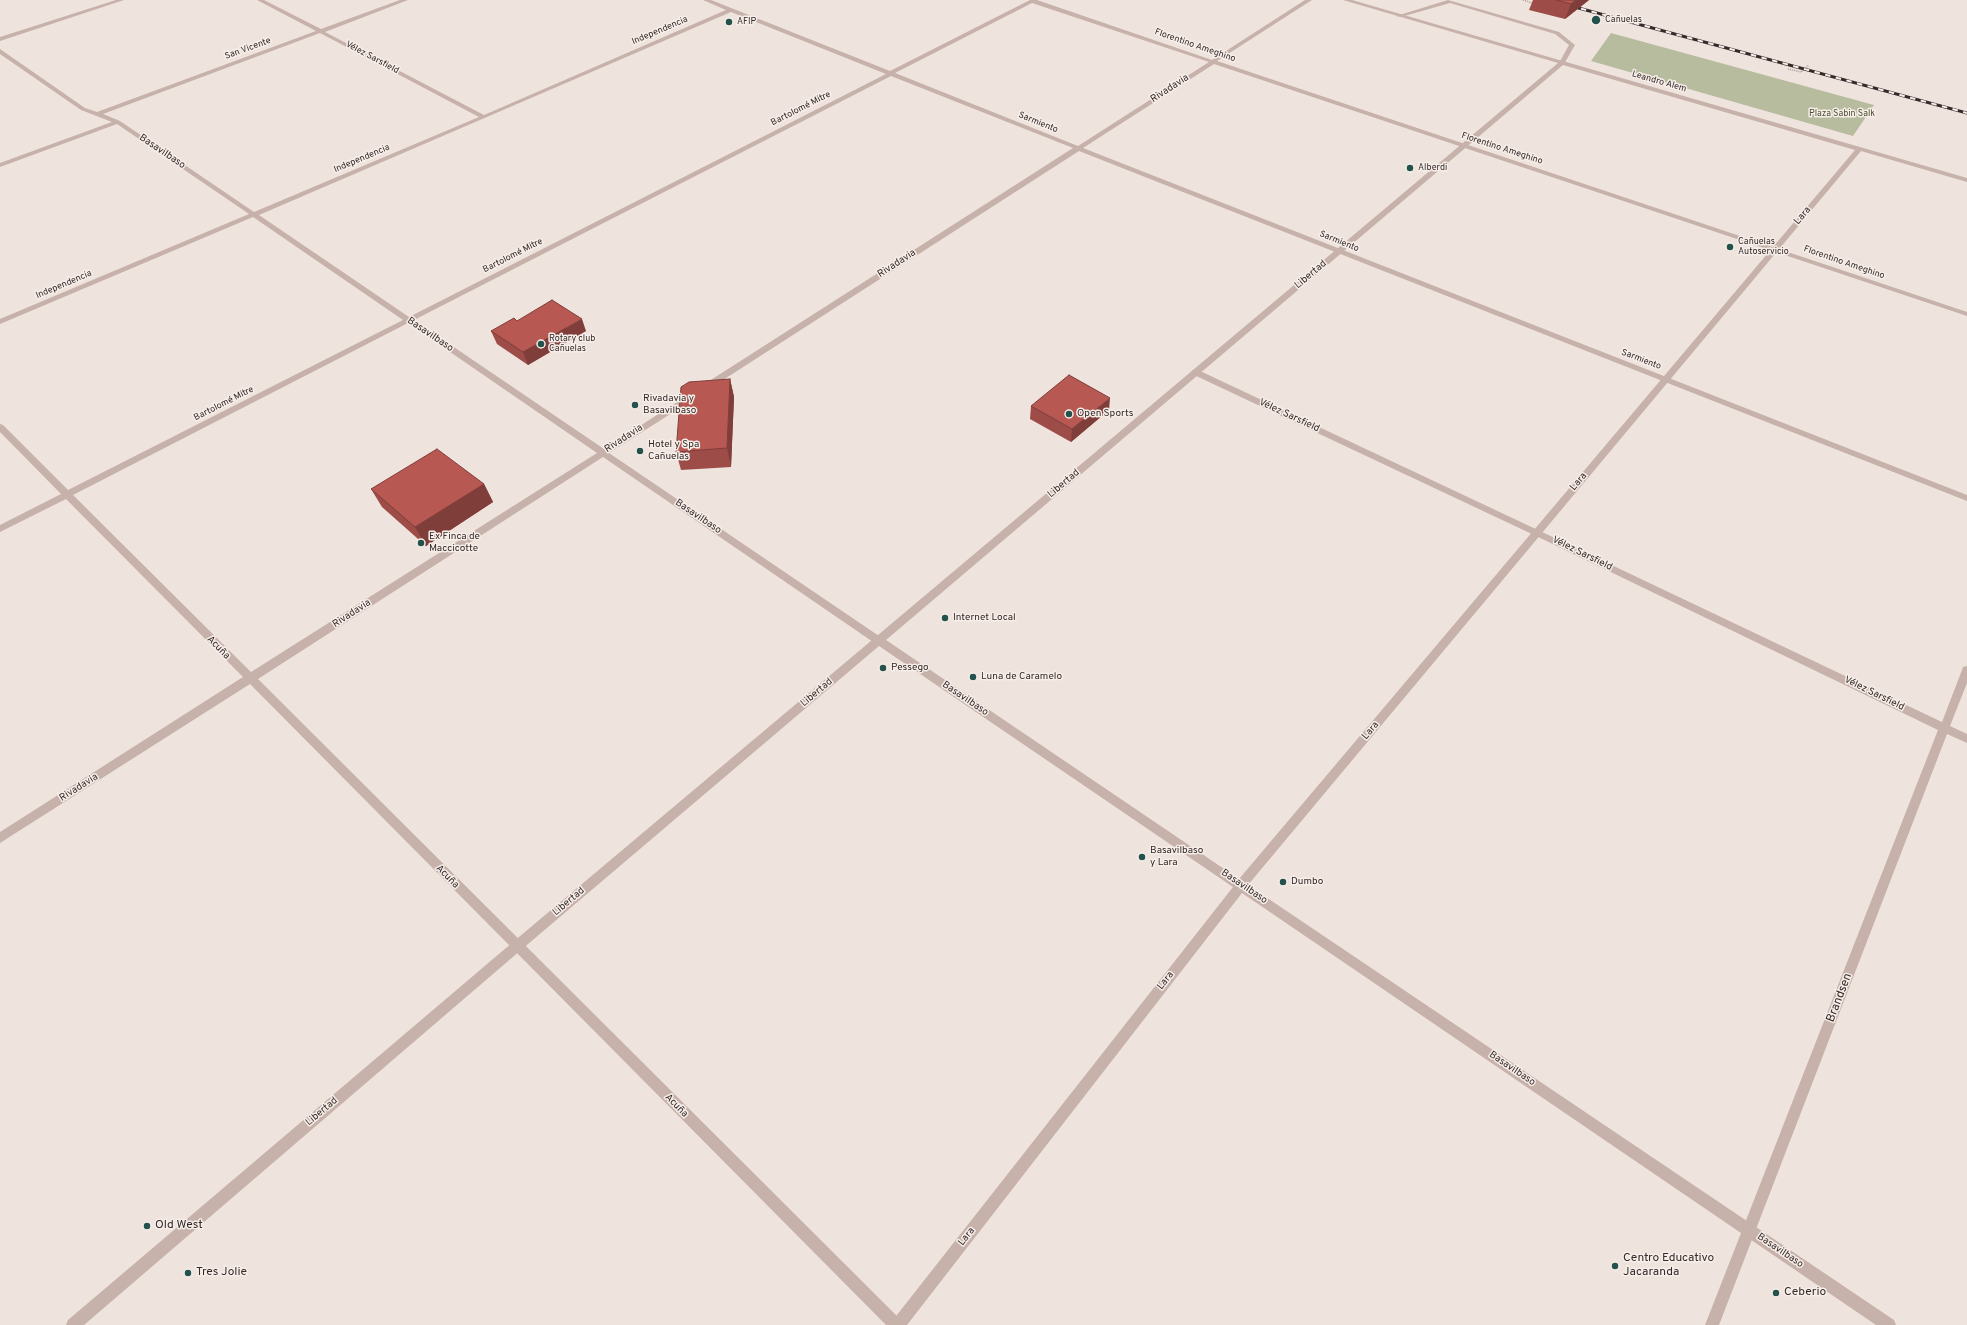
<!DOCTYPE html>
<meta charset="utf-8">
<style>
body{margin:0}
canvas{display:block;background:#efe3dd}
</style>
<canvas width="1967" height="1325"></canvas>
<script>
const g = document.querySelector('canvas').getContext('2d');
g.lineJoin = 'round';
function paint(path, color) { g.fillStyle = color; g.fill(path, 'evenodd'); }
const shape = rows => new Path2D(rows.map(r => 'M' + r).join(''));
function stroke(path, color, width, dash) { g.strokeStyle = color; g.lineWidth = width; g.lineCap = dash ? 'butt' : 'round'; g.setLineDash(dash || []); g.stroke(path); }
function label(font, color, halo, rows, align = 'center') {
  g.font = font + ' Overpass,sans-serif'; g.lineWidth = 3; g.setLineDash([]); g.textBaseline = 'middle'; g.strokeStyle = halo; g.fillStyle = color; for (const [text, x, y, turn = 0] of rows) {
    g.save(); g.translate(x, y); g.rotate((+turn || 0) * Math.PI / 180); g.textAlign = isNaN(turn) ? turn : align; if (halo) g.strokeText(text, 0, 0); g.fillText(text, 0, 0); g.restore();
  }
}
paint(shape([
 [1611,33,1874,105,1853,136,1591,61]
]), '#b8bc9f');
stroke(shape([
 [1523,0,1532,3,1534,1],
 [1788,69,1801,72,1809,65]
]), '#b19c95', 1.5, [1, 1]);
paint(shape([
 [1448,0,1559,32,1575,45,1564,64,1560,64,1559,63,1569,45,1555,34,1450,3,1401,17,1396,16,1448,0]
]), '#c6b2aa');
paint(shape([
 [116,0,124,0,0,41,0,37,116,0],
 [257,0,264,0,321,29,400,0,408,0,325,32,484,115,726,10,703,0,711,0,890,71,1030,0,1037,0,1212,60,1305,0,1312,0,1217,61,1967,312,1967,316,1214,64,1083,148,1967,495,1967,501,1079,151,709,389,703,389,703,385,1073,148,891,76,414,320,604,449,688,395,694,395,694,399,609,453,882,638,884,641,882,644,876,644,603,457,258,679,901,1320,903,1325,886,1325,250,684,0,843,0,832,243,677,66,499,0,532,0,525,61,494,0,432,0,424,3,425,68,490,403,320,253,217,0,324,0,319,249,214,117,124,0,167,0,163,112,122,81,110,0,54,0,49,85,108,97,112,316,31,257,0],
 [1032,3,1209,62,1078,146,895,73,1032,3],
 [731,12,886,74,409,317,259,215,731,12],
 [320,33,479,117,254,212,120,121,103,114,320,33],
 [408,323,597,453,251,672,73,495,408,323],
 [1192,370,1198,370,1540,531,1942,722,1962,670,1963,667,1967,666,1967,683,1950,726,1967,734,1967,743,1947,734,1719,1325,1705,1325,1938,730,1534,535,1192,374,1192,370]
]), '#c6b2aa');
paint(shape([
 [1343,0,1352,0,1967,178,1967,182,1861,151,1248,885,1894,1320,1896,1325,1876,1325,1242,893,907,1325,891,1325,893,1320,1233,887,879,646,521,950,84,1325,66,1325,68,1320,513,942,1558,63,1343,0],
 [1563,65,1855,150,1239,879,886,640,1563,65]
]), '#c6b2aa');
const rail = shape([
 [1549,0,1967,113]
]);
stroke(rail, '#342a29', 3);
stroke(rail, '#f7eee9', 2, [5.5]);
paint(shape([
 [1533,0,1589,0,1565,19,1529,10],
 [517,321,586,331,528,365,497,344,491,331],
 [730,379,734,397,731,467,681,470,676,452],
 [1031,406,1109,410,1071,442,1030,419],
 [484,484,493,502,426,546,382,507,371,489]
]), '#9d4c47');
paint(shape([
 [1576,0,1589,0,1565,19,1571,4],
 [582,319,586,331,528,365,523,352],
 [730,379,734,397,731,467,727,448],
 [1110,398,1109,410,1071,442,1072,429],
 [484,484,493,502,426,546,415,527]
]), '#803e3a');
const building = shape([
 [1556,0,1576,0,1571,4,1556,0],
 [552,300,582,319,523,352,491,331,514,318,517,321,552,300],
 [1069,375,1110,398,1072,429,1031,406,1069,375],
 [730,379,727,448,676,452,681,387,689,382,730,379],
 [437,449,484,484,415,527,371,489,437,449]
]);
paint(building, '#b75853');
stroke(building, '#803e3a', 1);
for (const [x, y, r, color] of [
 [1596,20,5,"#23514b"],
 [729,22,4,"#23514b"],
 [1410,168,4,"#23514b"],
 [1730,247,4,"#23514b"],
 [541,344,4,"#23514b"],
 [635,405,4,"#23514b"],
 [1069,414,4,"#23514b"],
 [640,451,4,"#23514b"],
 [421,543,4,"#23514b"],
 [945,618,4,"#23514b"],
 [883,668,4,"#23514b"],
 [973,677,4,"#23514b"],
 [1142,857,4,"#23514b"],
 [1283,882,4,"#23514b"],
 [147,1226,4,"#23514b"],
 [1615,1266,4,"#23514b"],
 [188,1273,4,"#23514b"],
 [1776,1293,4,"#23514b"]
]) { const dot = new Path2D(); dot.arc(x, y, r, 0, 2 * Math.PI); g.fillStyle = color; g.fill(dot); stroke(dot, '#f7eee9', 1.5); }
label('9px', '#342a29', '#f7eee9', [
 ["Cañuelas",1605,20],
 ["AFIP",737,22],
 ["Alberdi",1418,168],
 ["Cañuelas",1738,242],
 ["Autoservicio",1738,252],
 ["Rotary club",549,339],
 ["Cañuelas",549,349]
], 'left');
label('9px', '#342a29', '#f7eee9', [
 ["Independencia",660,31,-23],
 ["Florentino Ameghino",1195,46,19],
 ["San Vicente",248,49,-20],
 ["Vélez Sarsfield",372,58,28],
 ["Leandro Alem",1659,82,16],
 ["Bartolomé Mitre",801,109,-27],
 ["Sarmiento",1038,123,22],
 ["Florentino Ameghino",1502,149,18],
 ["Independencia",362,159,-23],
 ["Sarmiento",1339,242,22],
 ["Bartolomé Mitre",513,256,-27],
 ["Florentino Ameghino",1844,263,19],
 ["Independencia",64,285,-23],
 ["Sarmiento",1641,360,21],
 ["Bartolomé Mitre",224,404,-27]
]);
label('9px', '#4a5030', '#f7eee9', [
 ["Plaza Sabin Salk",1842,114]
]);
label('10px', '#342a29', '#f7eee9', [
 ["Rivadavia",1170,89,-33],
 ["Basavilbaso",162,152,34],
 ["Lara",1803,216,-50],
 ["Rivadavia",897,264,-33],
 ["Libertad",1311,275,-40],
 ["Basavilbaso",430,335,34],
 ["Vélez Sarsfield",1289,416,25],
 ["Rivadavia",624,439,-33],
 ["Lara",1579,482,-50],
 ["Libertad",1064,484,-40],
 ["Basavilbaso",698,517,34],
 ["Vélez Sarsfield",1582,554,26],
 ["Rivadavia",352,614,-33],
 ["Acuña",218,648,45],
 ["Libertad",817,693,-40],
 ["Vélez Sarsfield",1874,694,26],
 ["Basavilbaso",965,699,34],
 ["Lara",1371,731,-50],
 ["Rivadavia",79,788,-32],
 ["Acuña",447,877,45],
 ["Basavilbaso",1244,887,34],
 ["Libertad",569,902,-40],
 ["Lara",1166,981,-52],
 ["Basavilbaso",1512,1069,34],
 ["Acuña",676,1106,45],
 ["Libertad",322,1112,-40],
 ["Lara",967,1237,-52],
 ["Basavilbaso",1780,1251,34]
]);
label('10px', '#342a29', '#f7eee9', [
 ["Rivadavia y",643,399],
 ["Basavilbaso",643,411],
 ["Open Sports",1077,414],
 ["Hotel y Spa",648,445],
 ["Cañuelas",648,457],
 ["Ex Finca de",429,537],
 ["Maccicotte",429,549],
 ["Internet Local",953,618],
 ["Pessego",891,668],
 ["Luna de Caramelo",981,677],
 ["Basavilbaso",1150,851],
 ["y Lara",1150,863],
 ["Dumbo",1291,882]
], 'left');
label('12px', '#342a29', '#f7eee9', [
 ["Brandsen",1840,998,-69]
]);
label('12px', '#342a29', '#f7eee9', [
 ["Old West",155,1226],
 ["Centro Educativo",1623,1259],
 ["Jacaranda",1623,1273],
 ["Tres Jolie",196,1273],
 ["Ceberio",1784,1293]
], 'left');
</script>
